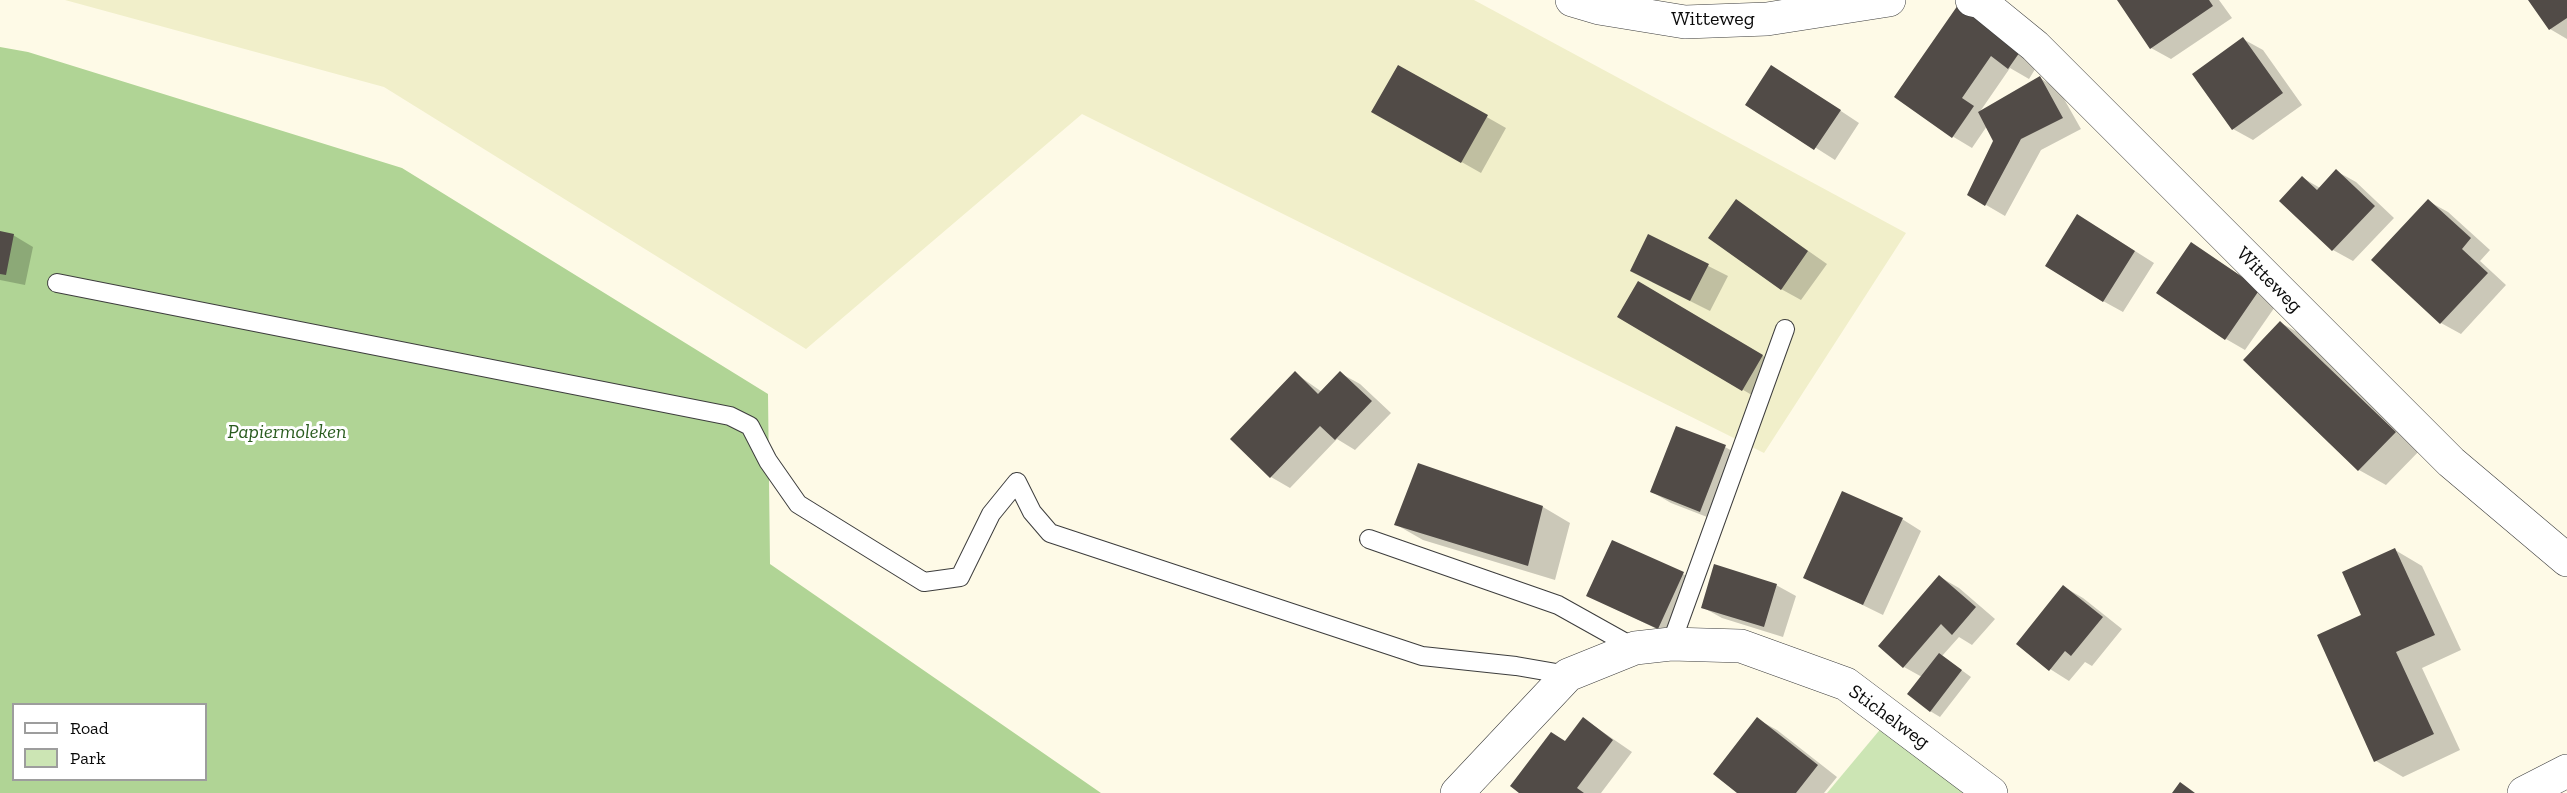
<!DOCTYPE html>
<style>
body{margin:0}
#map{position:relative;width:2567px;height:793px;overflow:hidden;background:#fefae7;font-family:"Zilla Slab",serif}
canvas{display:block}
.legend{position:absolute;left:12px;top:703px;width:195px;height:78px;box-sizing:border-box;background:#fff;border:2px solid #9d9d9d;margin:0;padding:8px 10px;list-style:none;font-size:18px;color:#0a0a0a}
.legend li{display:flex;align-items:center;gap:12px;height:30px}
.legend b{width:30px;border:2px solid #9d9d9d}
</style>
<div id="map">
<canvas width="2567" height="793"></canvas>
<ul class="legend">
<li><b style="height:8px;background:#fff"></b>Road</li>
<li><b style="height:16px;background:#cce5b4"></b>Park</li>
</ul>
</div>
<script>
const g = document.querySelector('canvas').getContext('2d');
g.lineJoin = 'round';
function paint(path, color) { g.fillStyle = color; g.fill(path, 'evenodd'); }
const shape = rows => new Path2D(rows.map(r => 'M' + r).join(''));
function stroke(path, color, width, dash) { g.strokeStyle = color; g.lineWidth = width; g.lineCap = dash ? 'butt' : 'round'; g.setLineDash(dash || []); g.stroke(path); }
function label(font, color, halo, rows, align = 'center') {
  g.font = font + ' "Zilla Slab",serif'; g.lineWidth = 6; g.setLineDash([]); g.textBaseline = 'middle'; g.strokeStyle = halo; g.fillStyle = color; for (const [text, x, y, turn = 0] of rows) {
    g.save(); g.translate(x, y); g.rotate((+turn || 0) * Math.PI / 180); g.textAlign = isNaN(turn) ? turn : align; if (halo) g.strokeText(text, 0, 0); g.fillText(text, 0, 0); g.restore();
  }
}
paint(shape([
 [65,0,1474,0,1906,233,1764,453,1082,114,806,349,384,87]
]), '#f1efca');
paint(shape([
 [1883,726,1966,793,1827,793]
]), '#cce5b4');
paint(shape([
 [0,47,28,52,402,168,768,394,770,564,1101,793,0,793],
 [14,704,206,704,206,780,14,780]
]), '#b0d495');
paint(shape([
 [2119,0,2219,0,2232,18,2171,59,2151,48],
 [2530,0,2567,0,2567,39,2550,29],
 [1959,7,2040,61,2029,79,2010,68,1979,113,2040,78,2059,90,2081,129,2041,150,2005,216,1969,195,1994,141,1987,126,1972,148,1952,136],
 [2243,39,2263,50,2302,105,2253,140,2233,129],
 [1399,67,1506,128,1481,173,1373,112],
 [1791,78,1859,123,1835,160,1747,104],
 [2336,171,2356,182,2394,218,2353,261,2333,250,2281,201,2303,178,2320,188],
 [1737,201,1827,264,1801,300,1781,289],
 [2428,201,2448,212,2490,250,2480,261,2506,285,2461,334,2441,323,2373,260],
 [2097,227,2154,263,2123,312,2103,301],
 [0,233,13,235,33,247,25,285,0,280],
 [1649,236,1728,276,1710,311,1652,282],
 [2192,244,2279,301,2245,350,2226,339],
 [1638,283,1782,367,1762,401,1619,317],
 [2281,323,2308,338,2422,448,2386,485,2359,470],
 [1295,373,1322,392,1340,373,1360,384,1391,413,1355,450,1337,439,1290,488,1271,477],
 [1677,428,1725,447,1745,458,1720,522,1671,503,1652,492],
 [1419,465,1543,507,1570,523,1555,580,1423,540,1395,524],
 [1902,519,1921,531,1883,615,1805,577],
 [2395,550,2422,566,2461,650,2422,668,2460,750,2403,777,2376,761,2363,615],
 [1683,574,1702,585,1678,639,1588,596],
 [1940,577,1959,588,1995,619,1972,645,1959,637,1942,656,1971,677,1940,717,1930,711,1922,677,1904,667],
 [1776,585,1796,596,1783,637,1722,618,1702,607],
 [2064,587,2083,598,2122,629,2092,666,2085,662,2069,681,2050,669],
 [1584,719,1632,752,1601,793,1521,793],
 [1757,719,1777,730,1837,777,1824,793,1739,793]
]), '#0003');
paint(shape([
 [2117,0,2209,0,2213,6,2150,49],
 [2528,0,2567,0,2567,18,2549,30],
 [1958,5,2022,49,2008,69,1991,56,1962,98,1974,106,1952,138,1894,97],
 [2243,37,2283,93,2232,130,2192,74],
 [1398,65,1488,115,1461,163,1371,112],
 [1771,65,1841,110,1814,150,1745,105],
 [2040,76,2063,118,2021,139,1985,206,1967,195,1993,141,1978,112],
 [2336,169,2375,206,2332,251,2279,201,2302,176,2317,190],
 [1736,199,1808,251,1781,290,1708,238],
 [2428,199,2471,238,2462,249,2488,273,2440,324,2371,260],
 [2077,214,2135,251,2103,302,2045,266],
 [0,231,14,234,6,275,0,274],
 [1648,234,1709,264,1690,301,1630,271],
 [2191,242,2260,289,2225,340,2156,293],
 [1638,281,1763,355,1742,391,1617,317],
 [2280,321,2396,432,2358,471,2243,360],
 [1295,371,1318,394,1340,371,1372,401,1335,440,1320,426,1270,478,1230,439],
 [1676,426,1726,445,1700,512,1650,492],
 [1418,463,1543,506,1528,566,1394,525],
 [1842,491,1903,518,1863,605,1803,578],
 [1612,540,1684,572,1658,629,1586,596],
 [2395,548,2435,635,2396,652,2434,734,2374,762,2317,635,2361,615,2342,572],
 [1714,564,1777,584,1764,627,1701,608],
 [1939,575,1976,607,1952,635,1941,624,1903,668,1878,646],
 [2063,585,2103,617,2071,656,2065,651,2049,671,2016,644],
 [1939,653,1962,670,1930,712,1907,694],
 [1583,717,1613,740,1577,788,1584,793,1519,793,1510,786,1551,732,1565,741],
 [1757,717,1818,765,1796,793,1737,793,1713,774],
 [2180,782,2195,793,2172,793]
]), '#514b47');
const service = shape([
 [57,283,730,416,750,426,768,461,798,504,924,582,960,577,991,514,1017,482,1032,512,1050,533,1422,656,1516,666,1568,675],
 [1369,539,1558,605,1635,648],
 [1671,644,1785,329]
]);
const minor = shape([
 [1572,0,1599,8,1685,22,1767,19,1889,0],
 [1972,0,1981,2,2035,46,2451,462,2567,560],
 [1457,793,1568,675,1635,648,1671,644,1741,646,1846,684,1991,793],
 [2524,793,2567,771]
]);
stroke(service, '#3d3d3d', 20);
stroke(minor, '#3d3d3d', 34);
stroke(service, '#fff', 18);
stroke(minor, '#fff', 33);
label('20px', '#0a0a0a', '#fff', [
 ["Witteweg",1713,19],
 ["Witteweg",2269,280,45],
 ["Stichelweg",1889,717,36]
]);
label('italic 20px', '#2a5c1f', '#fff', [
 ["Papiermoleken",287,432]
]);
</script>
